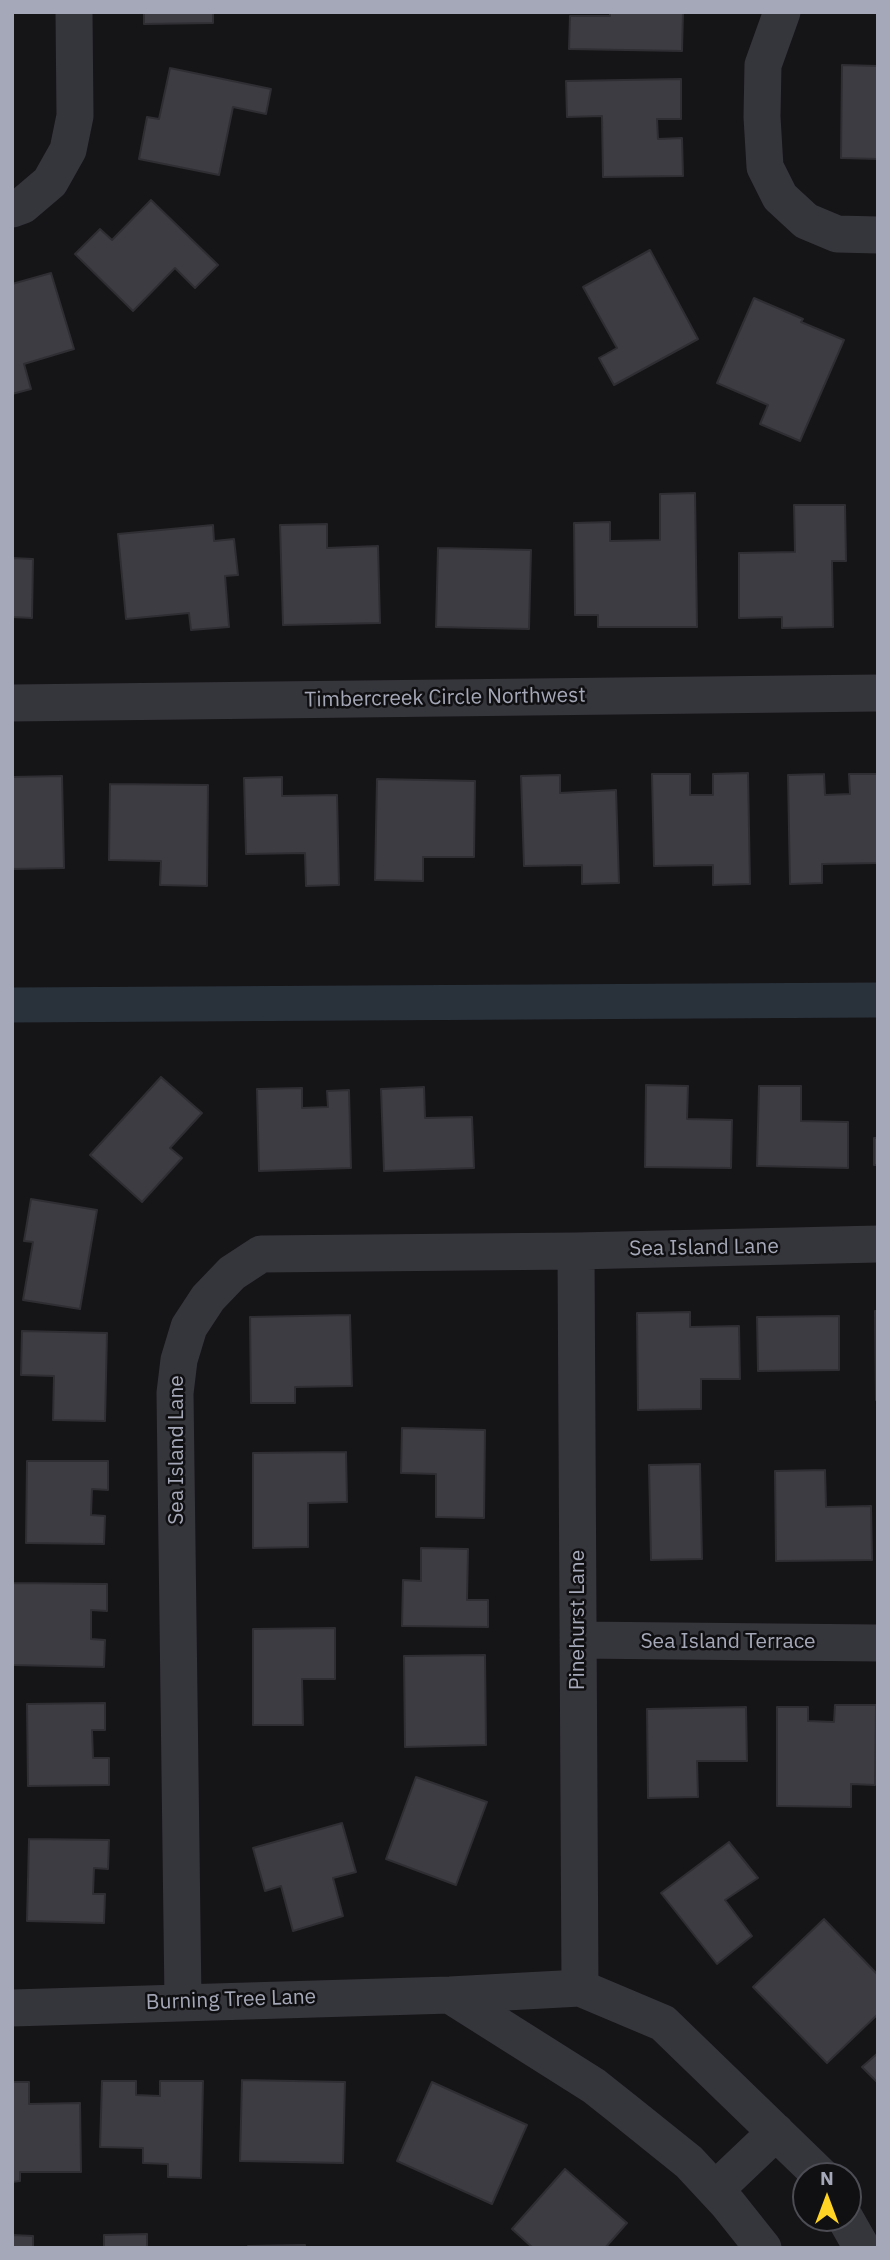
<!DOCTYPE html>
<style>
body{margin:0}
#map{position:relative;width:890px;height:2260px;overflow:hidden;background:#151416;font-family:"IBM Plex Sans",sans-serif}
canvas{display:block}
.frame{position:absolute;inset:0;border:14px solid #a5a8b8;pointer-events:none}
.north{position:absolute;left:792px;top:2162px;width:70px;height:70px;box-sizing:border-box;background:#100f11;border:2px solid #4c4c54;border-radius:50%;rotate:0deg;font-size:19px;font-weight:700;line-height:28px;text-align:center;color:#a5a8b8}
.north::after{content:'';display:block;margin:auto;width:24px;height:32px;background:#ffd424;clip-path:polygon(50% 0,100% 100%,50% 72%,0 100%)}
</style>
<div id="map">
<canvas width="890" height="2260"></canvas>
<div class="frame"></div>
<div class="north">N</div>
</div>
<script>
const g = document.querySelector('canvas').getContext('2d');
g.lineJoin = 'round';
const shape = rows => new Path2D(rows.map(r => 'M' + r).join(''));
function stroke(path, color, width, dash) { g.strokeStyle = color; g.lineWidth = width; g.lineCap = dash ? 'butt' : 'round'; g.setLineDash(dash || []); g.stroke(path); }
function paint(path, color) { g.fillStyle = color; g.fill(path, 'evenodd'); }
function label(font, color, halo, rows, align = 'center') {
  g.font = font + ' "IBM Plex Sans",sans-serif'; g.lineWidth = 5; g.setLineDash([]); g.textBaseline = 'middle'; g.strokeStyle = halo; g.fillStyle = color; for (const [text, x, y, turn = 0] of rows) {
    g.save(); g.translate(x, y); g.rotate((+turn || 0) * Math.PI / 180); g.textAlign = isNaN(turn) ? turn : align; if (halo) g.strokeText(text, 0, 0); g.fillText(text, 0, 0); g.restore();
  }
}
stroke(shape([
 [12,1005,878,1000]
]), '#29313b', 35);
const building = shape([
 [144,12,213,12,213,23,144,24,144,12],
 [610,12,683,12,682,51,569,49,570,16,610,16,610,12],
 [842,65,878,66,878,159,841,158,842,65],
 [170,68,271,89,266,114,233,107,219,175,139,159,147,117,159,119,170,68],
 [681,79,681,119,657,119,658,139,682,138,683,176,603,177,602,116,567,117,566,81,681,79],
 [151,200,218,265,195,288,175,268,133,311,75,254,100,229,112,240,151,200],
 [650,250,698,339,614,385,599,358,617,348,583,287,650,250],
 [51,273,74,349,24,364,31,389,12,394,12,284,51,273],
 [754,298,803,319,801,322,844,340,800,441,760,424,768,405,717,383,754,298],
 [695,493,697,627,598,627,598,615,575,615,574,523,610,522,610,541,660,540,660,494,695,493],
 [794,505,845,505,846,561,832,561,833,627,782,628,782,617,739,618,739,553,795,552,794,505],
 [327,524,327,548,378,546,380,623,283,625,280,525,327,524],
 [213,525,214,541,234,539,238,575,225,576,229,627,191,630,189,613,126,619,118,534,213,525],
 [438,548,531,550,529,629,436,627,438,548],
 [12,558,33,559,32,618,12,617,12,558],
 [748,773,750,884,713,885,713,865,654,866,652,774,690,774,690,795,713,795,713,774,748,773],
 [824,774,825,795,850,794,849,774,878,774,878,863,822,864,822,883,790,884,788,775,824,774],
 [560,775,560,793,616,790,619,883,582,884,582,865,524,866,521,776,560,775],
 [62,776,64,868,12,869,12,777,62,776],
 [282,777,282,796,337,795,339,885,306,886,305,853,246,854,244,778,282,777],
 [377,779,475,781,474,857,423,857,423,881,375,880,377,779],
 [110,784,208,785,207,886,160,885,161,861,109,860,110,784],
 [161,1077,202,1113,170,1148,182,1158,142,1202,90,1155,161,1077],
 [646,1085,688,1086,687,1119,732,1120,731,1168,645,1167,646,1085],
 [759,1086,801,1086,801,1121,848,1122,848,1168,757,1166,759,1086],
 [424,1087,425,1118,472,1117,474,1168,384,1171,381,1089,424,1087],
 [302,1088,302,1108,328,1107,327,1091,349,1090,351,1168,259,1171,257,1089,302,1088],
 [874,1138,878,1138,878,1165,874,1165,874,1138],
 [31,1199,97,1210,80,1309,23,1300,33,1242,24,1241,31,1199],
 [875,1311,878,1311,878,1400,876,1400,875,1311],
 [690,1312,690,1327,739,1326,740,1379,701,1379,701,1409,638,1410,637,1313,690,1312],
 [350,1315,352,1386,295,1387,295,1403,251,1403,250,1317,350,1315],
 [839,1316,839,1370,758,1371,757,1317,839,1316],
 [22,1331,107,1333,105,1421,53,1420,54,1376,21,1375,22,1331],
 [402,1428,485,1430,484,1518,436,1517,436,1474,401,1473,402,1428],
 [346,1452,347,1502,308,1503,308,1547,253,1548,253,1453,346,1452],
 [27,1461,108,1461,108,1490,92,1489,91,1515,105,1516,104,1544,26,1543,27,1461],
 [700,1464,702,1559,651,1560,649,1465,700,1464],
 [825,1470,826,1507,871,1506,872,1560,776,1561,775,1471,825,1470],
 [421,1548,468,1549,467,1600,488,1600,488,1627,402,1626,403,1580,421,1581,421,1548],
 [13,1583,107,1584,107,1611,91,1610,91,1639,105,1640,104,1667,12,1665,13,1583],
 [335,1628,335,1679,302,1679,303,1725,253,1725,253,1629,335,1628],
 [485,1655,486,1745,405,1747,404,1656,485,1655],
 [105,1703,105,1730,92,1730,93,1758,109,1758,109,1785,28,1786,27,1704,105,1703],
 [835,1705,876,1705,875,1785,851,1784,851,1807,777,1806,777,1707,808,1707,808,1721,834,1722,835,1705],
 [746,1707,747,1761,697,1761,698,1797,648,1798,647,1709,746,1707],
 [416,1777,487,1802,456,1885,386,1859,416,1777],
 [342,1823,356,1872,333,1878,343,1916,293,1931,281,1886,265,1891,253,1848,342,1823],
 [29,1839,109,1840,108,1869,94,1868,93,1894,105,1894,104,1923,27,1921,29,1839],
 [729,1842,758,1878,725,1900,752,1936,717,1964,661,1893,729,1842],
 [824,1919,878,1975,878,2014,827,2063,753,1987,824,1919],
 [878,2053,878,2083,862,2067,878,2053],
 [242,2080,345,2082,343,2163,240,2161,242,2080],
 [102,2081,136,2081,136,2095,160,2096,160,2081,203,2081,201,2178,168,2177,168,2164,143,2163,143,2148,100,2147,102,2081],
 [12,2082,29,2082,29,2104,80,2103,81,2172,20,2172,20,2181,12,2182,12,2082],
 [432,2082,527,2125,492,2204,397,2161,432,2082],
 [565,2169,627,2223,605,2248,533,2248,512,2229,565,2169],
 [147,2234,147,2248,104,2248,104,2235,147,2234],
 [12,2235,33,2236,33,2248,12,2248,12,2235],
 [305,2245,305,2248,248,2248,248,2246,305,2245]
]);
paint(building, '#3c3c42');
stroke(building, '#2f2e33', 2);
stroke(shape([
 [782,12,763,65,762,117,765,167,780,197,806,221,837,234,878,235],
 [12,209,23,205,50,182,68,150,75,116,74,12],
 [12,703,878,693],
 [576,1251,580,1988],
 [578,1640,878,1643],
 [450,1995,594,2086,628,2113,689,2162,728,2204,763,2248],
 [183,2001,175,1393,179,1360,189,1327,208,1298,232,1273,261,1254,576,1251,878,1244],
 [12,2008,450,1995,580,1988,663,2023,821,2176],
 [715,2190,776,2132],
 [845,2218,862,2248]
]), '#35353c', 37);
label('21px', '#a5a8b8', '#100f11', [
 ["Timbercreek Circle Northwest",445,698,-1],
 ["Sea Island Lane",704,1248,-1],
 ["Sea Island Lane",177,1450,-90],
 ["Pinehurst Lane",578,1620,-90],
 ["Sea Island Terrace",728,1642],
 ["Burning Tree Lane",231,2000,-2]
]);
</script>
